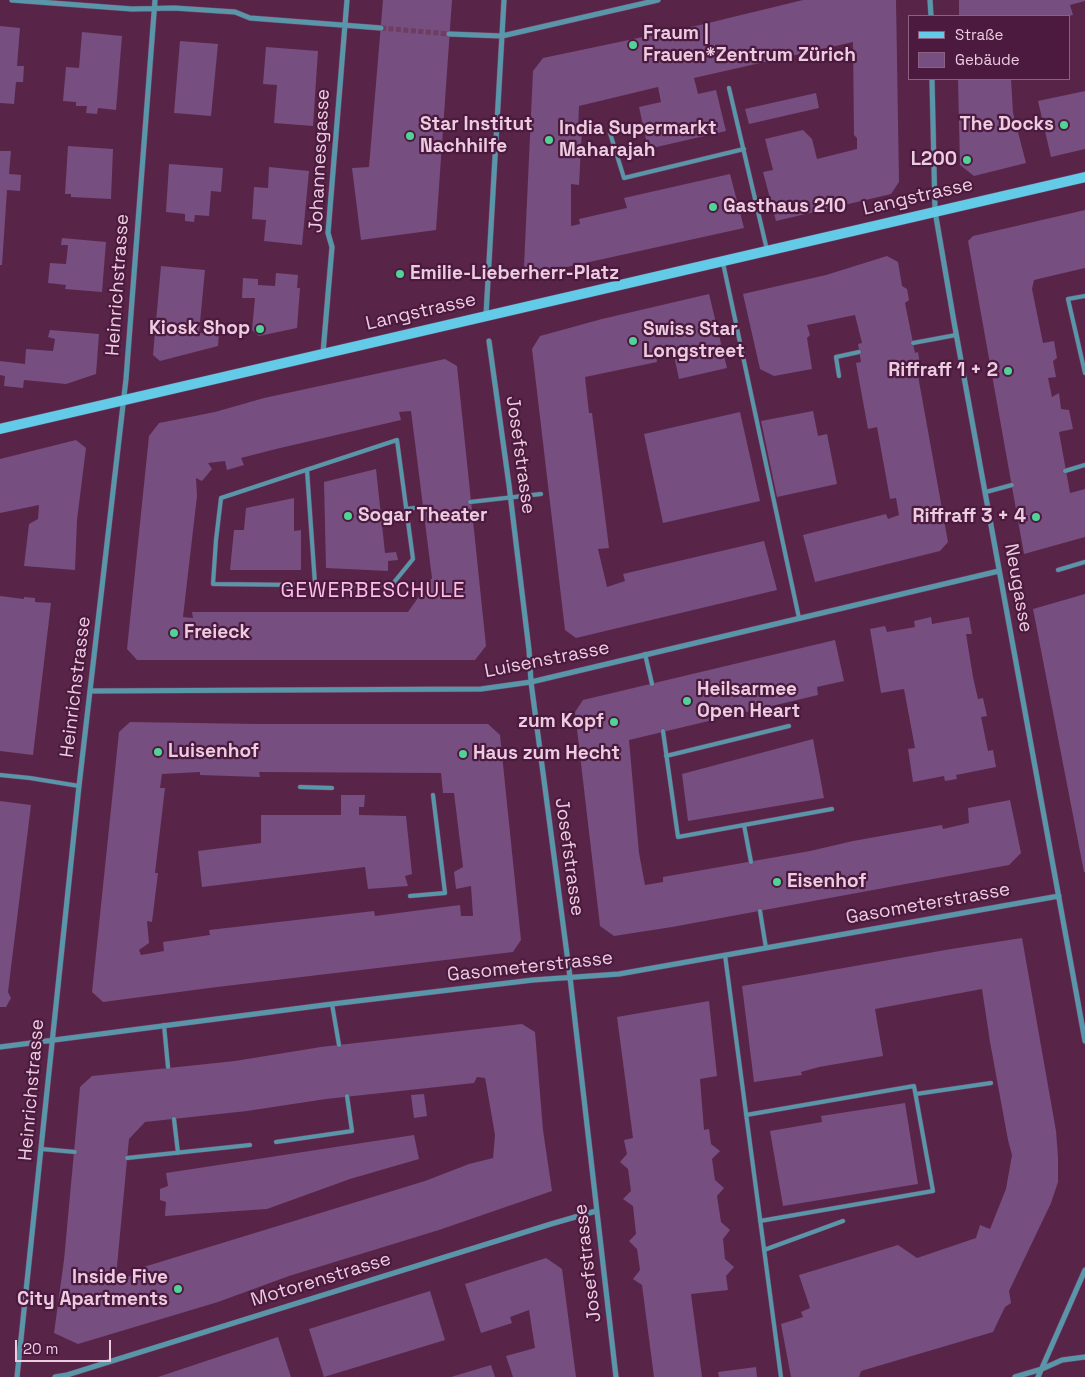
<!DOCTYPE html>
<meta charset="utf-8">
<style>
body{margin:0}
#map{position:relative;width:1085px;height:1377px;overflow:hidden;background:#582549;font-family:"Space Grotesk",sans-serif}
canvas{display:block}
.legend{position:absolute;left:908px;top:15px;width:162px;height:65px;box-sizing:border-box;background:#4c1a3e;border:1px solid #8c617f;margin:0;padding:6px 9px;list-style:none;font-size:15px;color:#eccce0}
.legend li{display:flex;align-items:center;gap:10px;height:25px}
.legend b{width:25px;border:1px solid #8c617f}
.scale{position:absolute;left:15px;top:1340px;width:96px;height:22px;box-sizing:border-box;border:2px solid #eccce0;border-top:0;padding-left:6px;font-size:15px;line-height:18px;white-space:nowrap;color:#eccce0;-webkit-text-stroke:4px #4c1a3e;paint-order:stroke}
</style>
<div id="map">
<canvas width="1085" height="1377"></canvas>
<ul class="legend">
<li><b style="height:6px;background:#63cae8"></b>Straße</li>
<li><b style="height:14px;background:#764e7f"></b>Gebäude</li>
</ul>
<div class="scale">20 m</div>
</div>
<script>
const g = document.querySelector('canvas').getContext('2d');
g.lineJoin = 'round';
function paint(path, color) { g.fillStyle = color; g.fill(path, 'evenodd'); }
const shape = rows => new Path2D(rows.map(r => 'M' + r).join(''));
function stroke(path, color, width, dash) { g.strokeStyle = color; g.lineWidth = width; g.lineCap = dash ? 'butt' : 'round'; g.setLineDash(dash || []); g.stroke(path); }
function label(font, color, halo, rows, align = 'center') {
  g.font = font + ' "Space Grotesk",sans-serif'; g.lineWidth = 4.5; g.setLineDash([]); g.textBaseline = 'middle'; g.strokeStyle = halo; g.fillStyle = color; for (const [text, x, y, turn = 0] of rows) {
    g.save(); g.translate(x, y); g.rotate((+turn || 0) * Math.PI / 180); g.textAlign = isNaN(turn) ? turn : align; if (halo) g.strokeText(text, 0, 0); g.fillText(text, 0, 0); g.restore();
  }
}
paint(shape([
 [383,0,452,0,436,230,361,240,352,168,369,167],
 [803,0,896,0,899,182,891,194,776,221,763,172,773,170,765,139,803,130,812,139,817,159,857,149,857,138,854,135,853,42,694,78,698,94,716,90,726,131,648,149,639,107,661,102,658,87,579,106,578,129,582,129,579,185,571,184,571,226,580,224,579,219,627,208,624,198,730,174,744,228,535,274,524,266,533,71,543,58,700,25],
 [959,0,1085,0,1085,1,1070,5,1073,15,1068,16,959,16],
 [0,26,20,28,17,66,24,66,23,82,16,82,14,104,0,103],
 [82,32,122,36,116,110,98,108,97,114,86,113,87,106,76,106,76,102,63,101,66,67,79,68],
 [180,41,218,44,211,116,174,113],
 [266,47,318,51,313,126,274,123,277,85,263,84],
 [958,79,1011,79,1013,113,1026,163,974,176,960,165],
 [1085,91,1085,149,1051,157,1038,101],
 [816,93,819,108,749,124,745,109],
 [68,146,113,149,111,199,71,197,71,194,65,194],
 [0,151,11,151,9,174,21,175,20,191,7,190,2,265,0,265],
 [169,164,223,168,221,192,211,191,209,216,195,215,194,222,185,221,185,214,166,212],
 [269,167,309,171,302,245,264,241,266,220,252,219,254,187,268,188],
 [1085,210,1085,268,1034,280,1032,289,1043,343,1054,341,1057,358,1053,361,1056,377,1048,378,1052,397,1059,393,1061,409,1069,410,1073,429,1059,432,1070,493,1085,489,1085,537,1024,554,968,241,973,236],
 [62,238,106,242,102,292,65,289,66,285,48,283,50,263,66,264,68,245,61,245],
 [887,256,898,262,902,286,907,289,909,300,905,303,915,353,918,352,921,370,917,370,948,542,940,551,815,582,803,535,886,514,888,519,899,515,896,498,890,499,877,427,868,429,856,363,861,362,858,344,862,343,855,315,807,325,810,335,807,338,812,369,774,376,760,369,743,294,826,275],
 [161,266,205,270,199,333,219,333,218,346,160,361,153,355],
 [276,273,298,275,297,288,300,288,297,328,259,336,252,330,255,298,242,298,243,278,258,279,258,285,275,286],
 [709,294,727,368,679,379,673,351,656,355,657,362,585,377,589,413,592,413,609,548,598,549,607,587,625,581,623,574,764,541,777,590,576,638,565,630,532,349,540,336,602,319],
 [50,330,99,334,96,374,66,384,24,380,23,388,4,386,5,376,0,375,0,361,25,364,26,349,53,351,55,339,48,337],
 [445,359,457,366,486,646,475,660,137,660,127,649,149,436,159,423,215,412,264,398],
 [411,411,432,578,408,612,192,612,193,618,183,617,197,496,196,478,202,481,212,469,208,463,225,461,227,470,244,465,241,458,276,449,401,420,399,412],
 [813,411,818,436,827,434,837,484,777,497,761,421],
 [740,412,760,501,663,523,644,434],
 [76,440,86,448,77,520,75,570,24,566,29,524,38,519,39,505,0,513,0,459],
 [376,469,385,553,396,552,398,560,388,561,388,571,326,568,324,482],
 [294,498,294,531,301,530,301,570,230,570,234,530,244,530,246,508],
 [1085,594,1085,872,1084,872,1033,609],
 [0,596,24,599,24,597,35,598,35,602,51,603,33,755,0,751],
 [931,617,932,624,969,617,972,634,966,634,973,677,978,699,983,698,987,716,981,717,988,751,993,750,996,767,956,775,957,779,945,781,944,776,913,782,908,749,915,748,904,689,881,693,870,629,885,626,887,632,915,627,914,621],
 [835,640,844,681,817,687,818,695,629,740,639,853,645,885,663,882,663,877,810,851,853,841,942,825,943,829,969,823,968,808,1010,800,1021,853,1009,865,672,927,614,936,600,926,575,712,583,700],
 [130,722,259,724,488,724,500,735,521,940,513,952,217,987,103,1002,92,992,119,732],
 [200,772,200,775,260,777,259,772,441,773,443,793,454,793,463,867,454,872,456,889,471,886,473,916,461,916,460,905,375,916,374,911,296,920,209,930,210,935,163,942,164,951,141,955,139,950,149,943,147,921,152,922,158,873,155,873,165,788,160,788,162,774],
 [813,739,824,798,688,821,682,774],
 [341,795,365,795,364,807,359,807,359,815,406,816,412,874,405,876,408,886,368,889,365,867,202,887,198,851,261,843,261,815,341,815],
 [0,801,31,805,8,992,11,998,6,1007,0,1007],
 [1022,938,1056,1131,1058,1157,1058,1182,1051,1203,1009,1291,1011,1303,1005,1307,993,1332,861,1371,859,1377,791,1377,781,1324,803,1317,801,1312,810,1308,799,1275,898,1245,917,1258,976,1238,980,1225,990,1229,1006,1189,1012,1155,1008,1140,990,1042,982,989,875,1009,883,1056,819,1067,801,1072,802,1075,754,1082,742,986,951,949],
 [709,1001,717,1076,700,1079,704,1130,709,1129,711,1144,720,1151,712,1159,715,1180,724,1188,717,1196,721,1222,730,1230,723,1239,725,1259,734,1267,726,1276,728,1290,691,1294,702,1377,654,1377,642,1285,633,1279,640,1270,637,1249,629,1241,636,1234,633,1206,623,1199,631,1191,628,1169,620,1162,627,1154,624,1140,633,1138,617,1017],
 [522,1024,535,1032,543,1130,552,1191,439,1230,289,1276,218,1302,78,1344,54,1333,64,1260,80,1087,92,1076,235,1061,321,1047],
 [477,1077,485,1078,486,1083,495,1135,493,1158,469,1164,425,1181,137,1269,132,1275,117,1282,117,1266,129,1139,145,1122,247,1111,326,1099,474,1083],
 [424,1094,427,1116,414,1118,411,1095],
 [905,1103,918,1184,783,1206,770,1131,822,1122,821,1116],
 [414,1135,419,1159,350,1179,267,1209,165,1216,166,1202,160,1200,160,1189,168,1186,166,1173],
 [546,1258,562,1269,576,1377,513,1377,506,1356,535,1348,529,1310,510,1317,512,1323,481,1333,465,1284],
 [430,1291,445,1340,324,1377,309,1329],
 [278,1337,291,1377,158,1377],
 [491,1365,495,1377,451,1377],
 [756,1367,757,1377,719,1377,718,1372]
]), '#764e7f');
stroke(shape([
 [381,28,449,34]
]), '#6e3e60', 5, [5, 2.5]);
const lane = shape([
 [729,88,767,250],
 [610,133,624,178,744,149],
 [723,263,799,618],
 [1085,296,1068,299,1085,373],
 [913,343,956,335],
 [839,376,836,357,859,352],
 [397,440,413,559,391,586,213,584,216,540,221,498,397,440],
 [307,470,315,584],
 [1065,471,1085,465],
 [986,492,1012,485],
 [470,502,541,494],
 [406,509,423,507],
 [1058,570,1085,562],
 [645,654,652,684],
 [663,731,678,837,744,825,751,862],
 [666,756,789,726],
 [0,775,30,778,79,786],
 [300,787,332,788],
 [744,825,832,809],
 [410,896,445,893,433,795],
 [760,911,766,948],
 [725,955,781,1377],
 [332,1004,339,1045],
 [164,1025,168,1067],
 [916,1094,991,1083],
 [746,1115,914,1086,933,1191,760,1221],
 [174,1119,178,1153],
 [276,1142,352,1131,347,1096],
 [42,1149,75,1152],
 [127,1158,250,1145],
 [764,1250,843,1221]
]);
const street = shape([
 [12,0,132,9,174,8,235,12,250,18,381,28],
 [930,0,931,16],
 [449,34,502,36,658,0],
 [932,79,935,211,954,322,1085,1041],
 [486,315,504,0],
 [489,341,509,485,529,650,531,682,570,977,616,1377],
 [323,353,332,247,328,233,347,0],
 [91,691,481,689,531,682,999,571],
 [0,1047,332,1004,533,980,619,974,1059,896],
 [17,1377,79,786,126,379,155,0],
 [55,1377,67,1375,551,1224,596,1211],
 [1015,1377,1042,1369,1062,1360,1085,1357],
 [1038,1377,1085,1270]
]);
const secondary = shape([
 [0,429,1085,177]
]);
stroke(lane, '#734364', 5);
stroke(street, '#734364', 6);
stroke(secondary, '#734364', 11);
stroke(lane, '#5996a9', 4);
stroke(street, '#5996a9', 5);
stroke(secondary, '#63cae8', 10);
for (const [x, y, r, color] of [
 [633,45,5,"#51d398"],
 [1064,125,5,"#51d398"],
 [410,136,5,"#51d398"],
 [549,140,5,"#51d398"],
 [967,160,5,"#51d398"],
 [713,207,5,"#51d398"],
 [400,274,5,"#51d398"],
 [260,329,5,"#51d398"],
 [633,341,5,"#51d398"],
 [1008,371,5,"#51d398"],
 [348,516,5,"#51d398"],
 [1036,517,5,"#51d398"],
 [174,633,5,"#51d398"],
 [687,701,5,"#51d398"],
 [614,722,5,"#51d398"],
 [158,752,5,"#51d398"],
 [463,754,5,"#51d398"],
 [777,882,5,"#51d398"],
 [178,1289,5,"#51d398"]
]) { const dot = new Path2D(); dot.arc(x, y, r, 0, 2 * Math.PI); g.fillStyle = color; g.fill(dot); stroke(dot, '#4c1a3e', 2); }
label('bold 19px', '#eccce0', '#4c1a3e', [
 ["Fraum |",643,34],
 ["Frauen*Zentrum Zürich",643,56],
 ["Star Institut",420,125],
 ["Nachhilfe",420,147],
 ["The Docks",1054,125,"right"],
 ["India Supermarkt",559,129],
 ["Maharajah",559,151],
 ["L200",957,160,"right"],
 ["Gasthaus 210",723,207],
 ["Emilie-Lieberherr-Platz",410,274],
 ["Kiosk Shop",250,329,"right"],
 ["Swiss Star",643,330],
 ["Longstreet",643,352],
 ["Riffraff 1 + 2",998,371,"right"],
 ["Sogar Theater",358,516],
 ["Riffraff 3 + 4",1026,517,"right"],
 ["Freieck",184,633],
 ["Heilsarmee",697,690],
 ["Open Heart",697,712],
 ["zum Kopf",604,722,"right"],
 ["Luisenhof",168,752],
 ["Haus zum Hecht",473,754],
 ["Eisenhof",787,882],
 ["Inside Five",168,1278,"right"],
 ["City Apartments",168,1300,"right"]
], 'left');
label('19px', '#eccce0', '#4c1a3e', [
 ["Johannesgasse",320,161,-87],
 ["Langstrasse",918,197,-13],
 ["Heinrichstrasse",118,285,-86],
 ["Langstrasse",421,312,-13],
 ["Josefstrasse",520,455,82],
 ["Neugasse",1018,588,80],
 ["Luisenstrasse",547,660,-11],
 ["Heinrichstrasse",76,687,-83],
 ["Josefstrasse",569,857,82],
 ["Gasometerstrasse",928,904,-10],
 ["Gasometerstrasse",530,967,-6],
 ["Heinrichstrasse",32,1090,-85],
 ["Josefstrasse",588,1263,-97],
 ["Motorenstrasse",321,1280,-17]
]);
g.letterSpacing = '1px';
label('21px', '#fcbde6', '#4c1a3e', [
 ["GEWERBESCHULE",373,591]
]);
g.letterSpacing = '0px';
</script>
